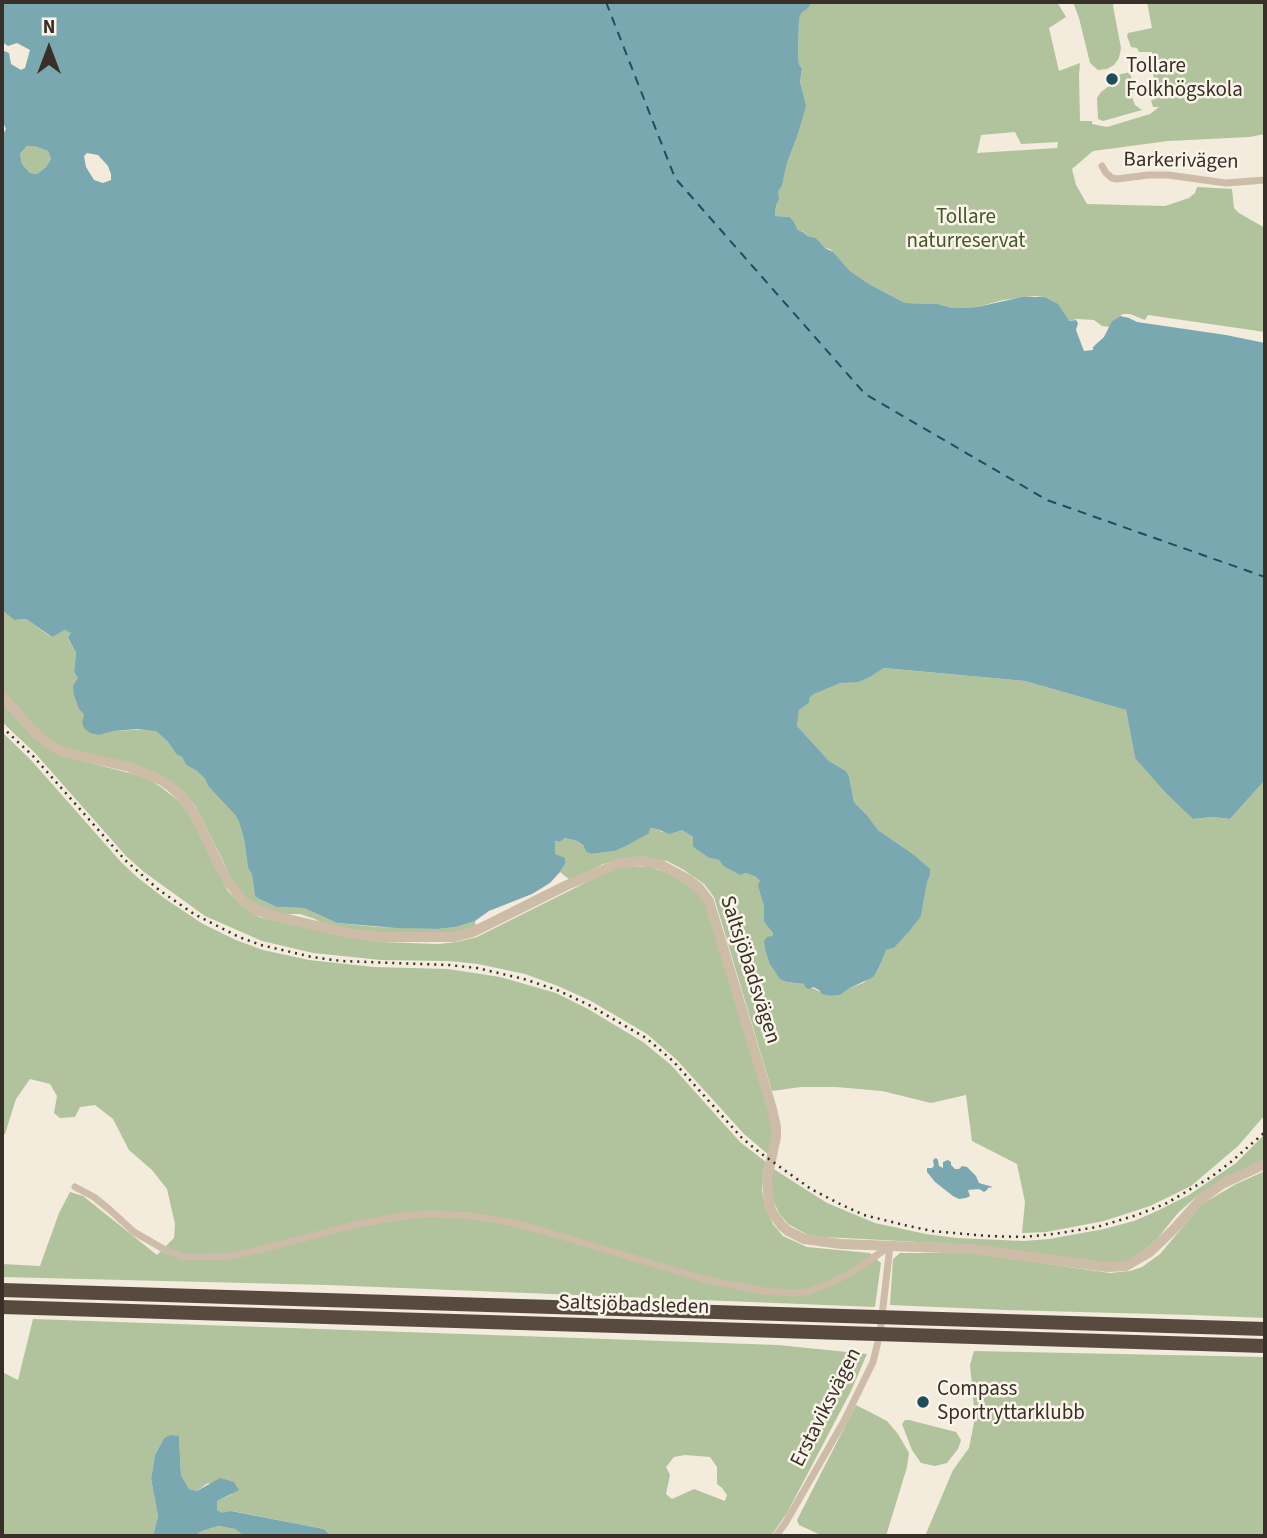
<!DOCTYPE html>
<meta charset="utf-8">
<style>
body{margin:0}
#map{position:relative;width:1267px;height:1538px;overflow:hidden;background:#f3ebdc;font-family:"Source Sans 3",sans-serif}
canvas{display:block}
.frame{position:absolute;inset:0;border:4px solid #382f28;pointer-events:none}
.north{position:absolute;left:14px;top:14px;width:70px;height:70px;-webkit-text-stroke:5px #faf4e9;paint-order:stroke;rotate:0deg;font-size:19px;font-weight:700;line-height:28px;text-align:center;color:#382f28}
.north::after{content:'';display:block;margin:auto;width:24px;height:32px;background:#382f28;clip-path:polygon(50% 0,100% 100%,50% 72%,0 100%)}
</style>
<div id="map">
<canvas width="1267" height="1538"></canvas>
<div class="frame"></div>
<div class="north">N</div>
</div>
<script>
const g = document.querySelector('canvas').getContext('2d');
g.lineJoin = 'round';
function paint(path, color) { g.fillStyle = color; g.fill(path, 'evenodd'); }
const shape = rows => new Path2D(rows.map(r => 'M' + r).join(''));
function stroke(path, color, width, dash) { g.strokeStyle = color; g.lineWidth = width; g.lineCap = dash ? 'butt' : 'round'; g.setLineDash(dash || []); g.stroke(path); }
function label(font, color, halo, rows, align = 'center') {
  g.font = font + ' "Source Sans 3",sans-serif'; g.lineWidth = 5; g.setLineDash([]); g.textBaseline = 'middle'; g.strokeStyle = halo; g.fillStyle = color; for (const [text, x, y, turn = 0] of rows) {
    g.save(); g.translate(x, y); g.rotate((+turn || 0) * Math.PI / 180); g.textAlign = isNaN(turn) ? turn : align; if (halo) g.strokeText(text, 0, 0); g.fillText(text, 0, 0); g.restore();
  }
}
paint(shape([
 [812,2,1057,2,1066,17,1049,28,1059,71,1080,63,1079,75,1080,121,1092,121,1092,124,1107,127,1150,114,1159,107,1153,107,1151,100,1155,99,1152,52,1139,52,1137,48,1131,47,1127,36,1128,33,1152,28,1147,2,1265,2,1265,134,1249,137,1168,141,1093,151,1072,169,1076,185,1087,204,1165,206,1189,198,1195,193,1197,187,1232,189,1234,208,1239,213,1265,228,1265,332,1148,315,1145,320,1130,314,1123,314,1112,321,1110,327,1102,326,1094,320,1077,319,1069,321,1044,297,1035,296,1003,300,977,307,962,308,952,308,938,304,905,303,869,284,850,271,830,249,825,248,816,238,808,236,804,232,798,230,794,222,790,217,775,216,778,192,782,186,787,163,797,137,805,106,800,82,802,69,799,64,798,56,799,19,800,13,808,7],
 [1015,132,1021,144,1058,142,1057,148,977,153,981,135],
 [1073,2,1114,2,1113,6,1121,48,1119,58,1114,65,1107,69,1098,70,1090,63,1079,18],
 [1130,72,1133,85,1132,97,1135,105,1142,110,1103,121,1098,119,1097,98,1101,92,1109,86,1111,80,1117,75],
 [27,146,34,146,48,151,51,159,46,167,37,174,30,173,22,164,20,154],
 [2,610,14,620,26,619,51,637,65,630,72,633,68,639,76,653,74,672,78,678,84,714,82,722,99,735,114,731,151,729,156,731,168,742,176,754,182,757,186,765,197,771,205,779,208,786,235,815,239,822,244,839,248,868,252,875,255,896,259,899,277,907,304,908,337,923,377,927,438,929,456,927,475,921,476,927,459,934,381,934,326,925,315,919,300,914,280,914,267,911,246,898,233,881,196,807,184,793,170,781,65,749,48,740,2,691],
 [884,668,1025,681,1126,710,1135,758,1193,819,1213,817,1230,819,1265,780,1265,1115,1238,1146,1191,1186,1150,1206,1104,1221,1046,1232,1022,1233,1025,1202,1017,1164,972,1141,966,1095,931,1103,882,1091,836,1087,801,1087,772,1091,714,897,704,884,684,870,667,861,646,858,624,859,603,864,571,881,560,872,565,864,555,854,554,841,560,842,565,838,577,841,583,845,586,852,591,854,615,851,624,847,650,828,657,829,662,832,682,830,693,837,693,847,709,858,719,860,723,866,740,875,746,873,756,877,760,881,764,906,764,922,773,932,766,953,769,963,776,973,787,982,804,984,829,996,840,995,850,988,863,983,878,971,885,950,894,948,909,932,921,915,927,883,930,874,929,869,913,854,878,830,867,815,854,802,849,776,846,771,829,761,815,746,797,726,798,716,799,710,809,703,810,697,814,694,834,684,870,677],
 [2,703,31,735,63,756,145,777,161,787,180,802,190,816,228,891,243,907,259,917,342,936,382,942,438,944,457,942,477,937,613,869,632,866,649,867,672,874,688,885,707,902,772,1125,770,1156,744,1134,676,1059,647,1034,591,1001,558,986,525,974,478,964,449,961,381,960,313,953,262,941,205,916,144,872,126,856,35,753,2,722],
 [2,732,31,760,121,862,137,877,164,898,203,924,236,940,263,950,309,960,374,967,448,969,500,977,556,993,588,1009,643,1042,671,1065,740,1142,766,1162,763,1173,762,1190,765,1206,773,1224,783,1236,807,1247,870,1253,881,1263,875,1307,327,1285,2,1277,2,1264,40,1266,59,1213,70,1192,83,1196,157,1255,174,1238,175,1224,167,1189,152,1170,129,1150,113,1119,95,1105,80,1107,75,1117,60,1118,54,1113,57,1096,50,1084,30,1079,16,1099,5,1134,2,1136],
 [1265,1134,1265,1159,1223,1179,1197,1196,1178,1213,1157,1239,1138,1256,1124,1262,1111,1264,956,1244,825,1237,808,1235,788,1224,779,1213,772,1198,772,1168,827,1203,875,1223,926,1234,956,1238,1024,1241,1049,1239,1104,1229,1134,1221,1157,1211,1189,1195,1236,1163],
 [1265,1171,1265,1318,1192,1315,1006,1310,890,1305,893,1259,900,1253,971,1253,1110,1273,1130,1271,1142,1267,1160,1254,1202,1204,1236,1184],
 [33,1319,778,1345,867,1354,851,1391,787,1513,771,1536,328,1536,328,1533,324,1529,232,1511,222,1514,217,1510,217,1501,232,1494,208,1483,197,1491,189,1489,181,1475,179,1436,164,1438,155,1455,151,1479,158,1516,153,1536,2,1536,2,1372,18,1380],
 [685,1455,710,1457,717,1467,717,1484,722,1488,727,1495,725,1501,694,1489,672,1499,666,1494,670,1475,666,1467,674,1457],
 [974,1351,1265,1357,1265,1536,925,1536,953,1470,969,1448,975,1418,970,1365],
 [856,1405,887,1421,898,1434,909,1453,907,1467,886,1536,823,1536,799,1525,797,1520],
 [905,1420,909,1420,956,1432,961,1440,958,1449,947,1463,935,1466,921,1463,912,1450,902,1424],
 [218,1526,235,1529,244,1536,194,1536,202,1531]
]), '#b1c39c');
paint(shape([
 [2,2,812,2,808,8,801,13,799,19,798,56,799,64,802,69,800,82,806,106,797,137,787,163,782,186,778,192,779,198,776,206,775,216,790,217,794,222,798,230,803,232,808,236,816,238,825,248,833,252,850,271,869,284,905,303,938,304,952,308,962,308,977,307,1022,297,1044,297,1058,304,1069,321,1076,320,1078,323,1076,330,1084,351,1093,350,1093,347,1104,337,1112,321,1120,316,1129,318,1137,322,1226,335,1265,343,1265,780,1230,819,1213,817,1193,819,1166,793,1135,758,1126,710,1025,681,884,668,870,677,858,682,840,683,814,694,810,697,809,703,799,710,797,726,829,761,846,771,849,776,854,802,867,815,878,830,913,854,930,869,930,875,927,883,921,916,909,932,894,948,886,950,878,970,873,977,850,988,840,995,830,996,822,994,819,990,813,987,809,989,806,988,804,984,787,982,780,979,769,963,766,953,764,941,767,937,772,936,773,933,764,922,764,906,758,885,760,881,756,877,746,873,740,875,723,866,719,860,709,858,693,847,693,837,682,830,669,834,657,829,650,828,649,833,624,847,615,851,591,854,586,852,583,845,577,841,565,838,560,842,555,841,555,854,565,858,565,864,560,872,550,883,532,894,489,911,475,921,456,927,438,929,396,928,337,923,304,908,277,907,259,899,255,896,252,875,248,868,244,839,239,822,235,815,208,786,205,779,197,771,186,765,182,757,176,754,168,742,156,731,138,729,114,731,99,735,90,733,84,728,82,722,84,714,79,709,74,695,73,686,78,678,74,672,76,653,68,638,71,633,65,630,52,637,26,619,14,620,2,610,2,136,6,129,2,120,2,50,9,53,11,64,21,70,25,68,30,50,17,43,8,46,2,42],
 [27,146,34,146,48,151,51,159,46,167,37,174,30,173,22,164,20,154],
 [87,153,98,155,108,166,111,174,111,180,103,183,94,180,86,167,84,156],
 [936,1158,938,1160,939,1166,943,1168,943,1162,948,1160,951,1162,951,1165,955,1169,959,1169,962,1166,967,1167,976,1176,979,1183,993,1187,988,1188,987,1190,984,1192,979,1189,968,1190,970,1196,966,1198,959,1199,953,1196,935,1182,927,1172,927,1168,932,1168,934,1166,933,1160],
 [171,1435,179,1436,181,1475,189,1489,197,1491,220,1478,234,1482,239,1490,217,1501,217,1510,222,1513,231,1511,324,1529,328,1533,328,1536,244,1536,235,1529,218,1526,202,1531,194,1536,153,1536,158,1516,151,1479,155,1455,164,1438]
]), '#7aa8b1');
stroke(shape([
 [606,2,675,178,865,394,1047,500,1265,577]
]), '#1c4f5b', 2, [9, 7]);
stroke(shape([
 [1102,166,1106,173,1112,178,1117,179,1148,175,1168,175,1226,183,1265,180],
 [75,1187,94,1197,110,1210,134,1232,167,1251,184,1257,231,1256,262,1249,358,1224,410,1215,436,1214,472,1216,509,1222,540,1230,707,1280,764,1291,791,1293,807,1292,837,1280,855,1270,890,1246],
 [776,1536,786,1522,844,1421,873,1362,880,1333,890,1246]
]), '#ccbca8', 7);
stroke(shape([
 [2,696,36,734,53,747,64,752,129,767,161,780,171,787,182,797,193,812,219,865,230,884,243,901,256,910,271,915,347,933,383,937,455,937,473,932,567,885,620,863,642,861,661,865,689,880,699,888,709,901,772,1109,776,1127,776,1137,767,1179,769,1203,772,1212,782,1226,788,1231,804,1239,841,1244,971,1249,1107,1267,1126,1266,1150,1252,1173,1230,1200,1200,1222,1184,1265,1164]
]), '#ccbca8', 10);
stroke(shape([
 [2,1290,1265,1329],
 [2,1307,1265,1346]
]), '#594a3f', 14);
stroke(shape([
 [2,727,33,756,125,860,159,890,194,914,239,937,261,945,312,957,341,961,449,965,477,968,524,979,557,990,589,1005,646,1038,673,1061,742,1138,759,1152,811,1189,842,1205,864,1215,904,1225,932,1231,988,1236,1023,1237,1054,1234,1097,1227,1137,1215,1167,1203,1211,1177,1232,1161,1265,1132]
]), '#382f28', 2.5, [2, 5]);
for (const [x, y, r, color] of [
 [1112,79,7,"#1c4f5b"],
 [923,1402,7,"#1c4f5b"]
]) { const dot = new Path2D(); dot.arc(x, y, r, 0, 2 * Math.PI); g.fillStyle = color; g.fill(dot); stroke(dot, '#faf4e9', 2.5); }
label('21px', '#382f28', '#faf4e9', [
 ["Tollare",1126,67],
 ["Folkhögskola",1126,91],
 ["Compass",937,1390],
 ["Sportryttarklubb",937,1414]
], 'left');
label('21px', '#382f28', '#faf4e9', [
 ["Barkerivägen",1181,162,1],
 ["Saltsjöbadsvägen",749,970,72],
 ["Saltsjöbadsleden",634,1306,2],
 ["Erstaviksvägen",827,1408,-63]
]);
label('21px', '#42572b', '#faf4e9', [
 ["Tollare",966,218],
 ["naturreservat",966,242]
]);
</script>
